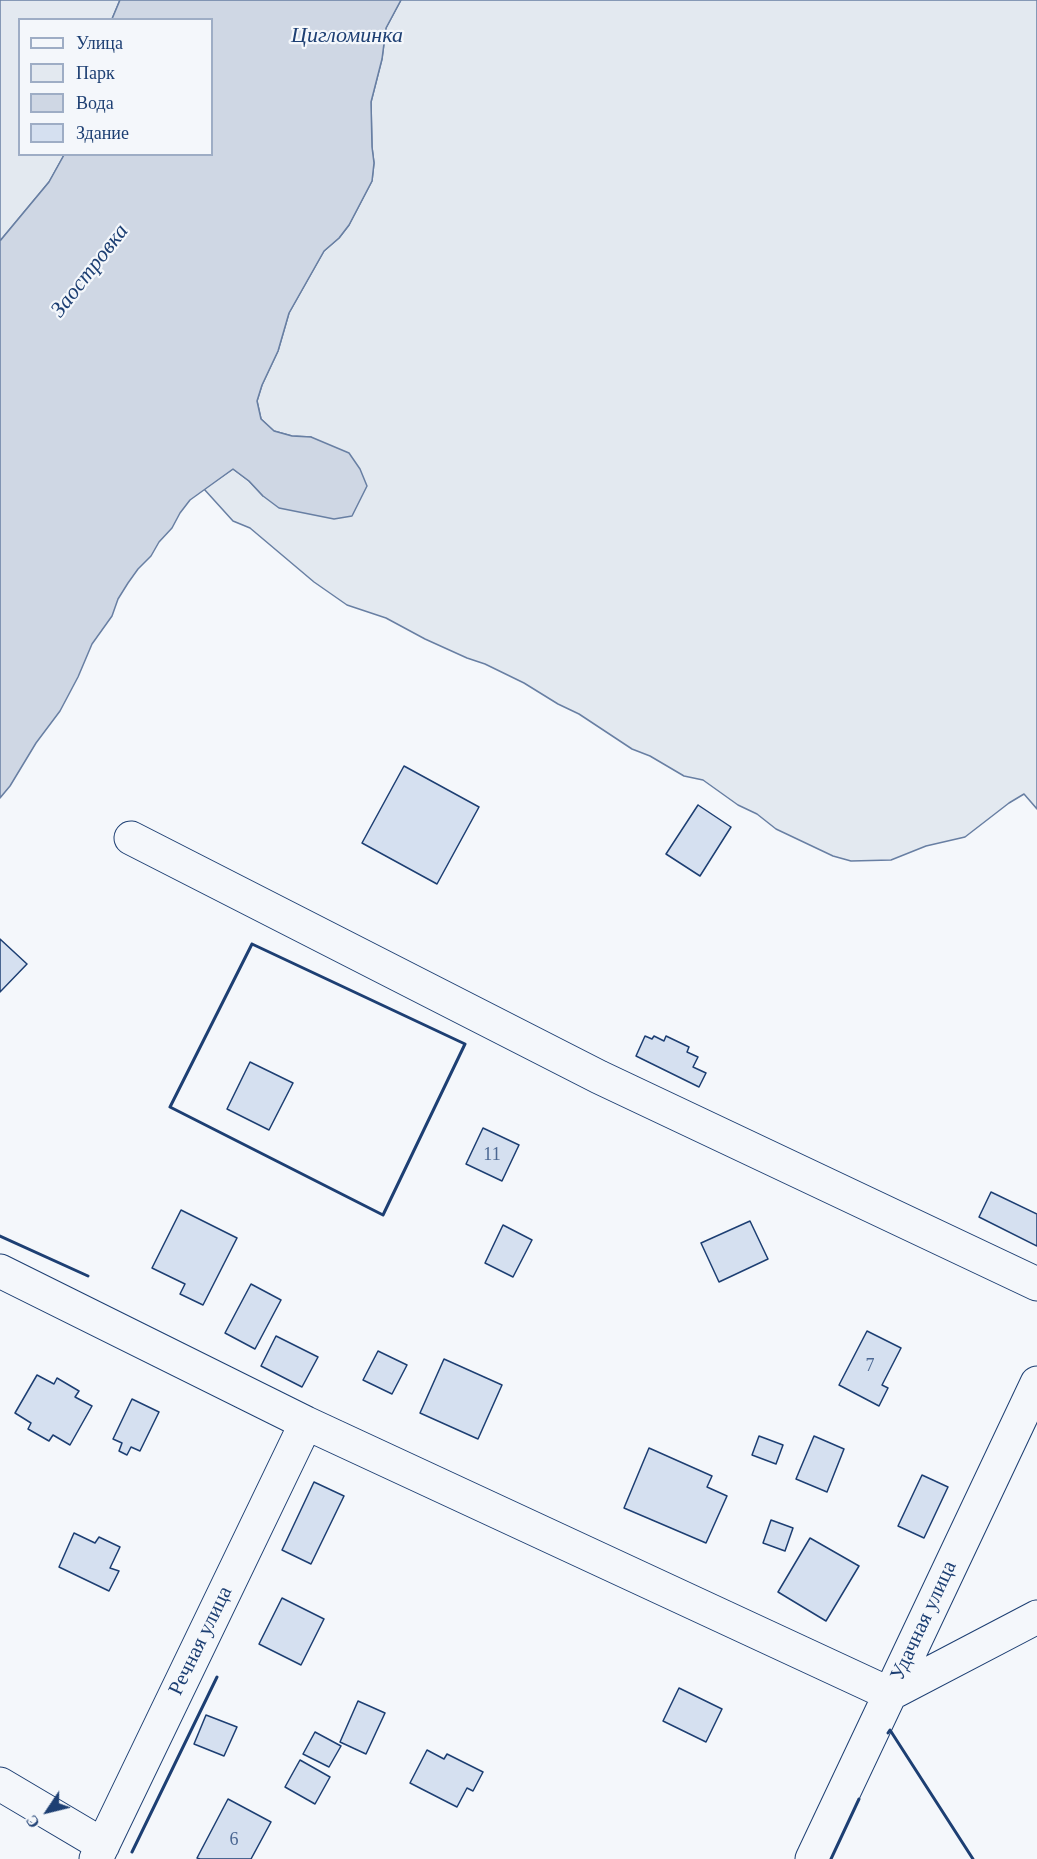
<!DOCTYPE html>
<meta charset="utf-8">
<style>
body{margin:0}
#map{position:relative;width:1037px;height:1859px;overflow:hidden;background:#f4f7fb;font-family:Georgia,serif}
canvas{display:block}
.legend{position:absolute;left:18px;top:18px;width:195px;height:138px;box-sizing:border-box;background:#f4f7fb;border:2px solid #9eadc5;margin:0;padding:8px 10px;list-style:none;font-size:18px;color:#1d3f73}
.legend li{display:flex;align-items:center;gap:12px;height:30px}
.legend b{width:30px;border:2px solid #9eadc5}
.north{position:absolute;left:18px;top:1781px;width:60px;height:60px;-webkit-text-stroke:4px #f4f7fb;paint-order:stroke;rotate:235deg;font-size:16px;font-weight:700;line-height:24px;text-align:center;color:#1d3f73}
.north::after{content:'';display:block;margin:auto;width:21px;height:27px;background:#1d3f73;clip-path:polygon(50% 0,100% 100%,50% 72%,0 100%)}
</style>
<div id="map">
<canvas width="1037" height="1859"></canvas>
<ul class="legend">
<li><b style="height:8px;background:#f4f7fb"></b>Улица</li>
<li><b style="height:16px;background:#e3e9f0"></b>Парк</li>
<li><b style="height:16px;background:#cfd7e4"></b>Вода</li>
<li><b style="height:16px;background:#d5e0f0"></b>Здание</li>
</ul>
<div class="north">С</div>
</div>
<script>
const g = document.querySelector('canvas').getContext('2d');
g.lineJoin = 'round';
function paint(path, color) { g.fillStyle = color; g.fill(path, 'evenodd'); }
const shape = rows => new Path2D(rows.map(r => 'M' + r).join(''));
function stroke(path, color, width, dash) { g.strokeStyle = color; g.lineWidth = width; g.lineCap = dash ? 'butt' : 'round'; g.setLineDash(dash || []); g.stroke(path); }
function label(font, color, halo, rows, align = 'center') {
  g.font = font + ' Georgia,serif'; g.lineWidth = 4.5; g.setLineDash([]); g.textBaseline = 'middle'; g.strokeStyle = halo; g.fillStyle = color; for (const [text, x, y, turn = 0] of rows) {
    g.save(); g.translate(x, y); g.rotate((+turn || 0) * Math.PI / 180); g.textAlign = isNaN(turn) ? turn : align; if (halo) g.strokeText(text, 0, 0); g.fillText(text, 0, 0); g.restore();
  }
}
const green = shape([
 [0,0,120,0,112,19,20,20,20,154,64,155,49,182,0,241,0,0],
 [401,0,1037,0,1037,809,1024,794,1009,803,965,837,926,846,891,860,851,861,833,856,776,829,757,814,738,805,703,780,684,776,650,756,632,749,579,714,558,704,524,683,485,664,467,658,425,639,386,618,347,605,314,582,250,528,233,521,204,489,233,469,249,481,263,496,311,437,292,436,274,431,261,419,257,401,262,385,278,351,289,313,324,251,339,238,349,225,372,181,374,163,372,147,371,102,382,59,386,28,401,0]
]);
paint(green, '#e3e9f0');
stroke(green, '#687fa3', 1.5);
const water = shape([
 [120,0,401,0,386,28,382,59,371,102,372,147,374,163,372,181,349,225,339,238,324,251,289,313,278,351,262,385,257,401,261,419,274,431,292,436,311,437,349,453,360,469,367,486,352,516,334,519,279,508,263,496,249,481,233,469,190,500,180,513,172,528,159,542,151,556,138,569,128,583,118,599,112,616,92,644,78,677,60,711,36,743,10,786,0,798,0,241,49,182,64,155,212,154,212,20,112,19,120,0]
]);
paint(water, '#cfd7e4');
stroke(water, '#687fa3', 1.5);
const building = shape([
 [404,766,479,807,437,884,362,843,404,766],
 [698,805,731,827,700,876,666,854,698,805],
 [0,939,27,964,0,992,0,939],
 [645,1036,652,1039,654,1036,664,1041,666,1036,689,1047,687,1052,698,1057,693,1067,706,1073,699,1087,636,1056,645,1036],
 [250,1062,293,1083,269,1130,227,1109,250,1062],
 [483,1128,519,1145,502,1181,466,1164,483,1128],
 [991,1192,1037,1214,1037,1246,979,1217,991,1192],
 [181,1210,237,1238,203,1305,180,1294,185,1284,152,1268,181,1210],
 [750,1221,768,1259,719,1282,701,1243,750,1221],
 [503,1225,532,1240,513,1277,485,1263,503,1225],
 [251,1284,281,1300,255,1349,225,1333,251,1284],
 [867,1331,901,1348,882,1385,888,1388,879,1406,839,1385,867,1331],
 [276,1336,318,1357,302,1387,261,1366,276,1336],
 [378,1351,407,1365,392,1394,363,1380,378,1351],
 [444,1359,502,1385,478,1439,420,1413,444,1359],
 [37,1375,54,1384,57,1378,79,1391,75,1397,92,1406,70,1445,53,1435,49,1441,28,1429,31,1423,15,1413,37,1375],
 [132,1399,159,1412,140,1451,131,1447,127,1455,119,1451,122,1443,113,1439,132,1399],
 [759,1436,783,1445,776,1464,752,1455,759,1436],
 [814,1436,844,1449,827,1492,796,1479,814,1436],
 [649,1448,712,1476,707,1487,727,1496,706,1543,624,1508,649,1448],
 [922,1475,948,1487,924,1538,898,1526,922,1475],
 [314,1482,344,1496,311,1564,282,1550,314,1482],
 [771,1520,793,1528,785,1551,763,1543,771,1520],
 [74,1533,95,1543,99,1537,120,1547,110,1568,119,1571,109,1591,59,1567,74,1533],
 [810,1538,859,1566,826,1621,778,1592,810,1538],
 [282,1598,324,1619,301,1665,259,1644,282,1598],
 [679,1688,722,1709,706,1742,663,1721,679,1688],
 [358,1701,385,1713,366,1754,340,1742,358,1701],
 [206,1715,237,1727,224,1756,194,1744,206,1715],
 [315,1732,341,1746,329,1767,303,1754,315,1732],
 [427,1750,444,1759,447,1754,483,1772,473,1791,467,1788,457,1807,410,1783,427,1750],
 [300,1760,330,1777,315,1804,285,1787,300,1760],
 [228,1799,271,1822,251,1859,200,1859,197,1858,228,1799]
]);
paint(building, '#d5e0f0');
stroke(building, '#1d3f73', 1.5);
const minor = shape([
 [131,838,599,1077,1037,1284],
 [0,1271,306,1423,890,1694,1037,1617],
 [0,1784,103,1845],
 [96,1859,306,1423],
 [812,1859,1037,1383]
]);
stroke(minor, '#1d3f73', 35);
stroke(minor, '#f4f7fb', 33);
stroke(shape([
 [252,944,465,1044,383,1215,170,1107,252,944],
 [0,1236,88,1276],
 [888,1733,890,1730,973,1859],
 [132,1852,217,1677],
 [831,1859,859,1799]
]), '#1d3f73', 3);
label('18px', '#4b6792', null, [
 ["11",492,1155],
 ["7",870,1366],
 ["6",234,1840]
]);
label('21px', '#1d3f73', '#f4f7fb', [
 ["Удачная улица",924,1621,-65],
 ["Речная улица",201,1641,-64]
]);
label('italic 22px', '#1d3f73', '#f4f7fb', [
 ["Цигломинка",347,36],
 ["Заостровка",90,271,-52]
]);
</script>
